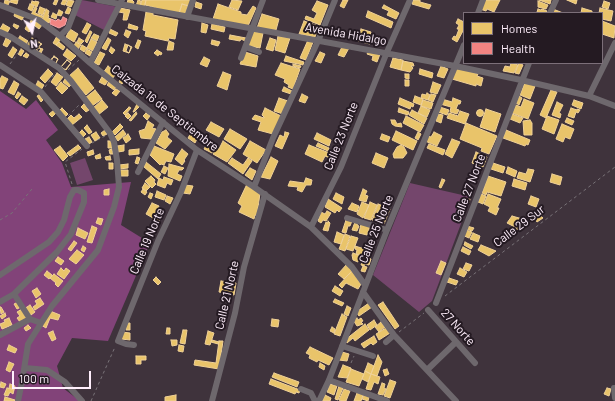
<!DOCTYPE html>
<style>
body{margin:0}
#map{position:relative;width:615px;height:401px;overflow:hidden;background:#3f333c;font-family:Barlow,sans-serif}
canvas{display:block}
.legend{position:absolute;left:463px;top:12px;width:140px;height:52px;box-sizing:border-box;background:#241a22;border:1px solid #7c6f79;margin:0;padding:5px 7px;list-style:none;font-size:12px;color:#ffeffc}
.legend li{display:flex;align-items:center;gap:8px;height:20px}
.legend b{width:20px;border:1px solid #7c6f79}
.north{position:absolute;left:12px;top:12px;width:40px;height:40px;-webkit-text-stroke:3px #241a22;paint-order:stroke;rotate:171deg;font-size:11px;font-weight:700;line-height:16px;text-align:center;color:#ffeffc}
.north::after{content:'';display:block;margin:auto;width:14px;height:18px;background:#ffeffc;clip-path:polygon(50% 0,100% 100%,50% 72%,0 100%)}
.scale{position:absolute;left:12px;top:371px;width:79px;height:18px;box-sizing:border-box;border:2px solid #ffeffc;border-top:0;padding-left:5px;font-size:12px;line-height:14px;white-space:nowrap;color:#ffeffc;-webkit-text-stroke:3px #241a22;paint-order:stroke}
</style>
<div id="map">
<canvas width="615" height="401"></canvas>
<ul class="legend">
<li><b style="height:11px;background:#e9c46a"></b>Homes</li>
<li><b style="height:11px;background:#f28482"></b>Health</li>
</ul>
<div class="north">N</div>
<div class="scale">100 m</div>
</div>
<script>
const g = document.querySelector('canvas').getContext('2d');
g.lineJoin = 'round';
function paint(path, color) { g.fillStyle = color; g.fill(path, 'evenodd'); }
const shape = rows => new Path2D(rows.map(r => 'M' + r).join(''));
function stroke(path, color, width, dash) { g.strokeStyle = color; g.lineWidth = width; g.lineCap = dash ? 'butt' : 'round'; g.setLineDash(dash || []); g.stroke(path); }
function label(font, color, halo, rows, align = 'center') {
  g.font = font + ' Barlow,sans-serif'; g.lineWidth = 4; g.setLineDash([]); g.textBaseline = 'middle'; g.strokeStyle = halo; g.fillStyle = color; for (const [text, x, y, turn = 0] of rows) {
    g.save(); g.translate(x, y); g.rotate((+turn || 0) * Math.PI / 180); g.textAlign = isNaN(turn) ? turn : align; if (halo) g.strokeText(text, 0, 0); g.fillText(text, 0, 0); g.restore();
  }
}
paint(shape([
 [82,0,118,7,106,31,75,15],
 [85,158,93,180,77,185,70,163],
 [410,183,471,197,432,301,419,312,373,275]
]), '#74466c');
paint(shape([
 [0,91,26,109,36,100,58,130,46,140,62,163,71,187,131,182,121,225,150,243,108,341,72,338,57,366,63,388,80,401,0,401]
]), '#824379');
const homes = shape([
 [5,0,10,1,8,5,4,4,5,0],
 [11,0,18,0,17,4,10,2,11,0],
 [55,0,58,0,56,5,53,4,55,0],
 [63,0,67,0,65,5,61,4,63,0],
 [68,0,74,1,71,7,66,5,68,0],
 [128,0,132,0,134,2,133,5,127,3,128,0],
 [138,0,141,1,140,7,136,6,138,0],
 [142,0,146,0,144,8,140,7,142,0],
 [146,0,192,0,190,6,182,4,179,14,145,5,146,0],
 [232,0,242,1,238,10,229,7,232,0],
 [343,0,348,0,344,8,340,6,343,0],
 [413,0,420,0,420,2,431,5,429,9,412,4,413,0],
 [484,0,500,0,494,12,487,9,486,11,480,9,484,0],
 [539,0,551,0,550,4,539,0],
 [567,0,577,0,576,4,567,0],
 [32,1,35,2,35,1,39,2,37,7,31,4,32,1],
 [317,1,328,5,320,25,305,19,306,16,314,19,317,13,312,10,317,1],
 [538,1,548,5,546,9,538,7,538,1],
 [604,1,610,3,608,9,602,7,604,1],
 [196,2,202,4,201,9,195,7,196,2],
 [30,4,34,6,32,11,28,9,30,4],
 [182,4,188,6,185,15,179,13,182,4],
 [218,4,241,12,241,14,247,15,253,6,256,8,248,26,213,19,218,4],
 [384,5,399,13,396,19,387,15,389,11,382,8,384,5],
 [35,7,37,8,35,13,43,16,41,19,31,15,35,7],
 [40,7,45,9,43,15,38,13,40,7],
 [68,7,71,9,69,14,65,13,68,7],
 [120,8,130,10,127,20,123,20,124,13,119,12,120,8],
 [582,8,592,11,592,13,581,13,582,8],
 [600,8,613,11,611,21,602,19,602,13,599,13,600,8],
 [46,9,49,11,48,15,49,16,48,18,51,19,49,23,42,20,46,9],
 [538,9,541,10,542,9,547,11,546,13,539,13,537,12,538,9],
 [553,9,563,13,552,13,553,9],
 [59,10,63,12,61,16,57,15,59,10],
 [368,11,393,22,391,28,366,17,368,11],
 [15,12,24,16,22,20,14,16,15,12],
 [146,12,153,13,153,15,178,20,175,39,169,38,168,41,145,36,146,31,143,30,146,12],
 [53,13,57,15,56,19,51,17,53,13],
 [262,14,279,19,276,30,257,28,262,14],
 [32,19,42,25,39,29,30,22,32,19],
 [458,19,464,22,464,29,457,42,452,39,454,36,456,37,459,29,457,29,459,25,456,23,458,19],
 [304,21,318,26,315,37,299,34,304,21],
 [602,21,615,26,614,38,602,34,602,21],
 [87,23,91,25,86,34,82,32,87,23],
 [202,23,208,25,206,33,201,32,202,23],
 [3,24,10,28,7,33,0,29,3,24],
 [14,24,19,26,17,29,13,26,14,24],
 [129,24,138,27,137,30,128,28,129,24],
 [212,24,225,27,224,32,211,29,212,24],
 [27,25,32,29,29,32,25,29,27,25],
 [70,29,78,34,74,42,66,37,70,29],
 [110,29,118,33,116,36,109,33,110,29],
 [361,29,371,32,370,35,372,35,370,44,358,41,361,29],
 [126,30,131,32,128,38,124,35,126,30],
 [90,31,92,32,87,43,85,41,90,31],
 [252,31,263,33,260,48,248,46,252,31],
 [94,34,99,36,97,41,91,38,94,34],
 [230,35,246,38,245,41,241,39,240,41,229,39,230,35],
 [20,36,28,41,26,44,18,39,20,36],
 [57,36,61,39,56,45,53,43,57,36],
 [278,36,290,38,285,53,275,50,278,36],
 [6,38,11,41,7,47,3,45,6,38],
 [32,38,36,41,31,48,27,45,32,38],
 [79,38,84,41,81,44,77,42,79,38],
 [108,38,111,40,106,50,102,48,108,38],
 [270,38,276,40,273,51,266,49,270,38],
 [91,39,97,42,93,51,87,48,91,39],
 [138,40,141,41,138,49,135,47,138,40],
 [212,40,220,42,218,46,211,44,212,40],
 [308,40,313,42,306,60,300,58,308,40],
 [169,41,174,43,173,50,167,50,169,41],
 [38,42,42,44,38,47,35,46,38,42],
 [39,42,41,44,39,47,41,49,38,53,35,51,38,48,36,46,39,42],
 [59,42,65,47,63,50,56,45,59,42],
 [76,42,81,45,78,49,74,46,76,42],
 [125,44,132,47,129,53,123,51,125,44],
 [82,45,87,48,84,52,80,49,82,45],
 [128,45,131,47,129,53,126,51,128,45],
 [343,45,349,48,344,57,338,55,343,45],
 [13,47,17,50,12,58,8,55,13,47],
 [111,47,115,50,112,54,109,51,111,47],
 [39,48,43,49,41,53,36,50,39,48],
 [21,49,24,51,21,56,18,54,21,49],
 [67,49,76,56,71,61,63,55,67,49],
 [87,49,92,52,90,56,85,53,87,49],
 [157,50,162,53,161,55,159,54,158,56,154,53,157,50],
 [369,50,380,54,377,62,372,60,373,56,367,54,369,50],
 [100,52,105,54,99,65,94,63,100,52],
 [245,52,258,56,256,67,240,64,245,52],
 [320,52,325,54,321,63,315,61,320,52],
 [26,53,29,55,27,58,23,56,26,53],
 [54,56,58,59,55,64,51,61,54,56],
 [286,56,304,62,303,65,284,61,286,56],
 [54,57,58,59,56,63,50,60,54,57],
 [204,57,210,60,207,67,200,64,204,57],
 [393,58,403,60,401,70,390,67,393,58],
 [67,60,71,63,65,70,61,67,67,60],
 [67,60,71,63,66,70,61,67,67,60],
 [403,61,413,63,414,66,411,66,413,68,410,72,401,70,403,61],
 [281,63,300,69,293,89,288,87,289,85,284,82,285,79,275,75,281,63],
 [511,63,518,65,514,73,503,71,505,66,510,67,511,63],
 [519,63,523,65,519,74,515,73,519,63],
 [293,64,301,66,300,68,293,66,293,64],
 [108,66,114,71,112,73,115,75,112,79,103,73,108,66],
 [441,66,448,69,444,78,437,76,441,66],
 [455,67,478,74,477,76,483,78,481,86,476,84,476,86,452,79,455,67],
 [78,68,94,88,86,95,69,76,78,68],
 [48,69,53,74,45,83,40,78,48,69],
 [420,69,433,73,432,78,419,74,420,69],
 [223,72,231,75,227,90,217,86,223,72],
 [57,73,63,77,56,86,51,82,57,73],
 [124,73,128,75,122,84,119,82,124,73],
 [405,74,409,74,409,79,405,78,405,74],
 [2,76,8,79,3,89,0,88,0,79,2,76],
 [102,77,108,81,105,85,99,82,102,77],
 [65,79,71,85,69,87,63,82,65,79],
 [405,80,409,80,409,86,405,86,405,80],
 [14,81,19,84,14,95,8,92,14,81],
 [38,81,44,85,41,90,35,87,38,81],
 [61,82,68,88,62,94,56,88,61,82],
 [109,82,116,87,114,90,107,85,109,82],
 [433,82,441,85,437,94,430,92,433,82],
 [525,82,535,86,530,99,520,95,525,82],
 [284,87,292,91,291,94,282,91,284,87],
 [116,89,120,91,116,96,112,93,116,89],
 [95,90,102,99,92,106,85,98,95,90],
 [551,90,557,92,546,118,540,115,551,90],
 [18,92,21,94,17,99,15,97,18,92],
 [427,93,430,95,428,100,421,98,422,94,426,95,427,93],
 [302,94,308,97,305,103,299,101,302,94],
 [431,94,436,95,433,102,428,100,431,94],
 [39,95,43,100,41,102,37,96,39,95],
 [22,96,28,100,24,105,19,101,22,96],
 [415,96,423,99,421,105,413,102,415,96],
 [519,96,522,98,519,105,516,103,519,96],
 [279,98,288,101,283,114,274,111,279,98],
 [400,98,414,104,413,107,411,106,410,109,398,104,400,98],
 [453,98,461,101,460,104,458,104,456,109,459,110,457,114,450,112,451,107,440,104,442,99,452,102,453,98],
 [524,99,534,103,528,119,512,113,516,105,521,107,524,99],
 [102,100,108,107,98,115,93,108,102,100],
 [423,100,433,103,431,109,421,106,423,100],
 [574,100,583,103,581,109,572,105,574,100],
 [557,102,563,105,559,113,561,114,560,118,552,115,557,102],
 [84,104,89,110,86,112,81,107,84,104],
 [137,104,140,106,134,112,133,112,137,104],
 [421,106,430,110,427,117,418,113,421,106],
 [129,107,131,108,125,115,123,113,129,107],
 [440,107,449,110,447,115,438,112,440,107],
 [62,108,68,114,65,117,59,111,62,108],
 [265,108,281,116,273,134,258,130,261,122,252,119,255,115,264,118,264,117,262,115,265,108],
 [399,108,409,112,408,115,398,112,399,108],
 [571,108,577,110,577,109,580,110,578,113,576,112,574,118,568,116,571,108],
 [486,109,501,114,495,132,480,127,486,109],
 '476.5 113a3.5 3.5 0 1 1 7 0a3.5 3.5 0 1 1-7 0Z',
 [54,110,56,113,52,117,49,114,54,110],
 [412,110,427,118,424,124,409,115,412,110],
 [460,111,469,114,465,124,447,118,449,113,458,116,460,111],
 [136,112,137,114,131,121,129,120,136,112],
 [128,113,131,116,128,119,125,116,128,113],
 [146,113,150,116,147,120,143,116,146,113],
 [79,114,82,117,72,125,67,119,71,115,74,118,79,114],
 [438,114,443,115,441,123,436,121,438,114],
 [512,114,523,118,520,123,510,119,512,114],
 [406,116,424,125,420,132,403,123,406,116],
 [547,116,559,120,554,134,542,129,547,116],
 [567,118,574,121,572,125,565,122,567,118],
 [391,120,395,120,397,124,401,123,402,127,395,126,392,124,391,120],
 [530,120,532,123,532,135,524,135,523,121,530,120],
 [148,121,154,125,152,128,156,129,151,139,141,138,139,131,145,129,148,121],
 [211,122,224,129,219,137,206,130,211,122],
 [466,123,497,136,489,154,481,151,482,148,460,139,466,123],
 [120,124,123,127,115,135,112,132,120,124],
 [562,124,574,129,570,139,565,137,563,142,556,139,562,124],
 [87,125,92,132,89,134,84,128,87,125],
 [230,129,247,139,240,149,224,139,230,129],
 [82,130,86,134,83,137,79,133,82,130],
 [105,130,107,134,103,136,101,133,105,130],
 [123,130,126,134,118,141,115,137,123,130],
 [166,130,169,134,167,137,172,141,165,149,156,143,162,132,166,130],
 [506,130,530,140,528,145,526,144,525,146,503,138,506,130],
 [192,131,199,135,195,143,188,138,192,131],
 [396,131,417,141,413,150,392,140,396,131],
 [96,132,100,138,95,141,91,135,96,132],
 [285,132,289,133,282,149,275,146,280,135,284,137,285,132],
 [418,132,421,134,418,140,415,138,418,132],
 [434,132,442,136,437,146,425,141,428,136,431,137,434,132],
 [317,133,331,140,329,146,314,139,317,133],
 [128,134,131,139,126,143,123,138,128,134],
 [382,134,390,137,388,142,380,139,382,134],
 [89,137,92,142,89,144,85,139,89,137],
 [452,139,460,142,452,158,445,154,452,139],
 [108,141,112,141,112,148,108,148,108,141],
 [223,141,236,150,227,162,213,154,216,148,219,149,223,141],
 [250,141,266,150,257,163,243,154,250,141],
 [208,142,215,146,212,153,204,149,208,142],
 [318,143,329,148,328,151,316,146,318,143],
 [429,144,445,150,443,155,427,148,429,144],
 [78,145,81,148,70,156,67,153,78,145],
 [124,145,124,151,118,152,117,146,124,145],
 [309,145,332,154,330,158,325,156,322,162,305,154,309,145],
 [401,145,404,147,407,153,403,158,394,158,393,154,397,147,401,145],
 [60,146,68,156,63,161,54,150,60,146],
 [154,146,174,154,171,162,166,161,164,165,161,164,160,165,150,155,154,146],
 [112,149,113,154,110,154,109,150,112,149],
 [139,149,139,154,129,155,129,150,139,149],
 [182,149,188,154,184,160,185,161,182,165,175,159,182,149],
 [93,150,94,154,88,156,87,152,93,150],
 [476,152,487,157,483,167,472,163,476,152],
 [376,153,388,158,384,168,372,163,376,153],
 [100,154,101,158,96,159,95,156,100,154],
 [110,156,111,160,106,160,105,157,110,156],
 [137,157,140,158,138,164,135,163,137,157],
 [271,157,278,161,270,179,261,177,271,157],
 [232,158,243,165,248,158,252,161,243,174,228,163,232,158],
 [146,162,161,174,158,179,144,167,146,162],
 [109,163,113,163,113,169,109,169,109,163],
 [493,163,505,167,503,173,491,169,493,163],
 [128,164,128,168,119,169,119,165,128,164],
 [169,164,184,168,182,170,179,170,177,174,182,176,180,181,168,176,169,164],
 [164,166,168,168,165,174,161,172,164,166],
 [508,167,517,171,515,177,506,173,508,167],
 [250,168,256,171,252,180,245,175,250,168],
 [528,169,534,170,530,182,517,178,519,172,526,174,528,169],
 [119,170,128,170,128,176,120,176,119,170],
 [552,174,562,177,560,185,550,182,552,174],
 [151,176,155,180,154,182,156,184,152,188,145,181,151,176],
 [488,176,506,182,501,196,487,192,486,195,482,193,488,176],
 [164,177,173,180,171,185,167,183,165,188,157,185,159,178,163,180,164,177],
 [306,178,312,180,311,185,306,185,302,192,297,190,298,187,288,186,290,181,304,183,306,178],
 [442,179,445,180,441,188,439,187,442,179],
 [514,179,527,183,525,190,512,186,514,179],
 [145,183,150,187,146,191,142,188,145,183],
 [247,184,260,193,257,216,255,215,254,219,239,212,242,206,238,203,247,184],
 [185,185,193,186,190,194,183,193,185,185],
 [109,189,109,195,104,195,104,190,109,189],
 [143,189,147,192,145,195,141,192,143,189],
 [363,189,367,191,365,195,368,196,366,202,359,200,363,189],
 [157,191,166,195,164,200,155,197,157,191],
 [150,193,153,194,151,199,148,197,150,193],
 [336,193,344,197,342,204,333,199,336,193],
 [481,194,486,196,483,204,478,202,481,194],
 [488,194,501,199,497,208,499,208,496,215,488,211,490,207,484,204,488,194],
 [167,196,173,198,170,204,165,201,167,196],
 [531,196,539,199,536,207,528,204,531,196],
 [465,198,470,199,469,203,464,202,465,198],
 [328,199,342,208,339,212,337,210,335,213,325,207,328,199],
 [362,202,369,205,363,218,357,214,362,202],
 [370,202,377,205,371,220,364,218,370,202],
 [152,203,159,206,153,218,146,214,152,203],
 [352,203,359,206,357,212,348,209,352,203],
 [378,204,386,207,384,213,378,211,375,221,372,220,378,204],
 [387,208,390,209,384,224,381,223,387,208],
 [327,211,331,213,326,221,323,220,321,223,318,221,321,212,325,214,327,211],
 [157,213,162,216,158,223,152,220,157,213],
 [540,215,543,218,537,222,535,219,540,215],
 [512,216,526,220,528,222,514,232,513,230,517,228,507,223,512,216],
 [98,218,103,219,101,225,96,223,98,218],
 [346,220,352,221,350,226,348,226,346,233,342,232,346,220],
 [328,221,330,223,328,231,323,230,326,222,328,223,328,221],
 [355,222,358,223,357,225,359,226,357,231,352,230,355,222],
 [361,224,370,226,367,235,359,233,361,224],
 [92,226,97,228,92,243,87,242,92,226],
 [467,226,474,228,472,231,466,229,467,226],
 [78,228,88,233,85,239,76,235,78,228],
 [371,228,374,229,372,234,369,234,371,228],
 [466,230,472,232,469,238,462,235,466,230],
 [337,232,344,235,341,244,334,242,337,232],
 [473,233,480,236,478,242,470,239,473,233],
 [345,234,350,236,345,251,339,249,345,234],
 [351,236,358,238,353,251,346,249,351,236],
 [74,241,77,243,71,251,68,249,74,241],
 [465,242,473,246,471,249,464,245,465,242],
 [481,245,496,251,489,256,478,250,481,245],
 [83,246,86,248,84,252,81,250,83,246],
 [355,246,368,250,369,252,368,255,364,254,363,256,356,254,357,250,355,249,355,246],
 [463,247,471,251,469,255,461,251,463,247],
 [77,250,84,255,76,264,69,259,77,250],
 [353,253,363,257,362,259,359,258,358,262,353,260,352,255,353,253],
 [58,257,64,261,61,265,55,261,58,257],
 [368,258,371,259,369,265,365,264,364,266,361,265,363,259,367,261,368,258],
 [441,261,446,263,441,275,436,273,441,261],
 [466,263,472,265,469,271,463,269,466,263],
 [347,264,353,270,344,279,338,274,347,264],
 [363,266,367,267,365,272,361,271,363,266],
 [61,268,64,271,66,268,70,271,64,279,57,274,61,268],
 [460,268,467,272,464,277,457,274,460,268],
 [47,271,52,275,49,279,44,275,47,271],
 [352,271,361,284,358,289,346,283,342,288,339,285,352,271],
 [54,274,63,281,58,287,55,284,56,283,50,278,54,274],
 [156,277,161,282,158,285,153,280,156,277],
 [449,278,458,281,456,285,447,282,449,278],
 [221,281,236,283,234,295,219,292,221,281],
 [335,286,343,291,340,296,332,291,335,286],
 [37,288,41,294,36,298,32,291,37,288],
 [40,298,44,304,35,310,33,307,37,304,35,301,40,298],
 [335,299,344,303,342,306,333,302,335,299],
 [18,302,21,307,17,309,14,304,18,302],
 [383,302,399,326,395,329,378,305,383,302],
 [369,303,372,307,359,316,356,312,369,303],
 [30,305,35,312,31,315,24,309,30,305],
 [347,306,351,308,348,316,344,314,347,306],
 [0,307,1,307,4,312,1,314,0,307],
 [22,309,28,318,20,322,17,318,20,316,17,312,22,309],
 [50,311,60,315,58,320,50,318,46,328,41,325,50,311],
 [5,313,6,316,2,319,0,316,5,313],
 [342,314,347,317,340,336,334,334,342,314],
 [9,318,12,325,2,329,0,324,5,322,4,320,9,318],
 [357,318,358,320,361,318,363,321,361,322,363,324,357,326,353,320,357,318],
 [272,319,279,320,278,327,271,326,272,319],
 [374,320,377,325,370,330,367,325,374,320],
 [381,322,385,327,379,332,375,327,381,322],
 [126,323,130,323,130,330,126,330,126,323],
 [365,324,369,330,355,341,353,338,347,343,345,340,365,324],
 [28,325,31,328,26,331,24,328,28,325],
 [332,327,335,329,334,333,330,331,332,327],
 [167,328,170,328,170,334,166,334,167,328],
 [386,328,390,333,379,340,376,334,386,328],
 [183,330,187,330,185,344,180,343,183,330],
 [53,331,56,339,52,341,48,333,53,331],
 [208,331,214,333,210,345,205,344,208,331],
 [122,332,130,333,130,340,121,339,122,332],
 [374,336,377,342,373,345,371,343,364,348,361,344,374,336],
 [171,340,177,340,177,345,172,346,171,340],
 [212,340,219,342,218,344,211,342,212,340],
 [219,341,223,341,219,369,194,365,195,360,216,363,219,341],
 [9,345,17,349,15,353,7,350,9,345],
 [179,345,184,346,183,352,178,351,179,345],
 [310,347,333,358,329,365,318,360,317,362,309,358,310,355,306,353,310,347],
 [342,352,349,354,347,361,339,360,342,352],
 [378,355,382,362,377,376,371,374,378,355],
 [136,356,146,356,146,360,141,360,141,364,136,364,136,356],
 [9,362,14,364,10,372,6,370,9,362],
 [320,363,325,366,324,370,319,367,320,363],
 [368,363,374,366,371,374,365,371,368,363],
 [343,365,351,368,347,378,338,377,343,365],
 [351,369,364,374,359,386,346,382,351,369],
 [387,369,389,374,385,376,383,370,387,369],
 [365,371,371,374,368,382,362,379,365,371],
 [274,373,299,382,297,387,272,377,274,373],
 [371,374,380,377,378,384,374,382,371,390,366,389,371,374],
 [271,379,300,390,299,393,296,392,295,394,269,384,271,379],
 [390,380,396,382,390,398,384,396,390,380],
 [1,382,6,384,4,388,0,387,1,382],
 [382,383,385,384,384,388,386,389,383,395,378,394,382,383],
 [10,384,15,386,14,390,9,388,10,384],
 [330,384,337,386,334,395,327,392,330,384],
 [339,386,343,388,338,400,335,399,339,386],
 [7,388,14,390,13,394,10,392,8,396,4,395,7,388],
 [607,388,611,389,609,396,604,394,607,388],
 [344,389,350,391,346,401,341,401,339,400,344,389],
 [357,393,363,395,361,401,354,401,357,393],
 [176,395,176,401,165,401,165,397,176,395],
 [325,395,331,398,330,401,322,401,325,395],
 [364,395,369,397,368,401,362,399,364,395],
 [5,397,15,400,15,401,4,401,5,397]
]);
paint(homes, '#e9c46a');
stroke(homes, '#f0d196', 1);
const health = shape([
 [63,17,67,19,65,25,59,28,50,24,51,19,56,21,58,19,61,21,63,17]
]);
paint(health, '#f28482');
stroke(health, '#f6a4a7', 1);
stroke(shape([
 [10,64,21,49],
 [68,70,79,60],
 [45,87,56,72],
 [68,116,80,104],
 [92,143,105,136],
 [72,184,65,162,82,149],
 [0,220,12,213,32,189],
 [445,296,615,167],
 [399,332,424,313],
 [351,363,354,356],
 [91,401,115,347]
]), '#797378', 1, [3, 3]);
stroke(shape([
 [98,0,455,66,521,80,589,96,615,106],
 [0,5,39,20,60,36,90,63,197,150,254,187,311,227,352,267,365,285],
 [478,13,483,0],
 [550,13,556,0],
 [187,17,193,0],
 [0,32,11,37,59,68,71,81,110,133,114,142,117,160,119,187,114,207,98,250,52,306,28,344,22,382,18,401],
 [60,36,68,28,79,0],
 [246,47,259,52],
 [241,58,263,0],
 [90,63,122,0],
 [0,65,41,92,87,146],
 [589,96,615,43],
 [138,172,163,122],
 [254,187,273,138,318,41,335,0],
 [347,218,387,230],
 [311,227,341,167,387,52,410,0],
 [0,275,49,242,58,232,64,220,70,197,74,190,78,190,84,193,84,202,71,234,57,252,14,294,0,302],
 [363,292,394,335,456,401],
 [14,294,30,319],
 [436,303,529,63],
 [428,310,475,363],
 [0,335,30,319,41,323],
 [386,342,394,335],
 [134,345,126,344,118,341,158,241,181,192,197,150],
 [342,346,373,356],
 [25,368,47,370,65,382,82,401],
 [427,370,456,342],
 [329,380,387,401],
 [614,388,615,398],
 [301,389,311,393,315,401],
 [212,401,235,313,244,267,265,194],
 [319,401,329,380,387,230,464,45]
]), '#6e686d', 6);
label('12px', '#ffeffc', '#241a22', [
 ["Avenida Hidalgo",346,34,10],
 ["Calzada 16 de Septiembre",165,108,38],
 ["Calle 23 Norte",341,136,-68],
 ["Calle 27 Norte",469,188,-69],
 ["Calle 29 Sur",519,226,-37],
 ["Calle 25 Norte",376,229,-68],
 ["Calle 19 Norte",147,241,-67],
 ["Calle 21 Norte",227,295,-77],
 ["27 Norte",458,327,48]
]);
</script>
